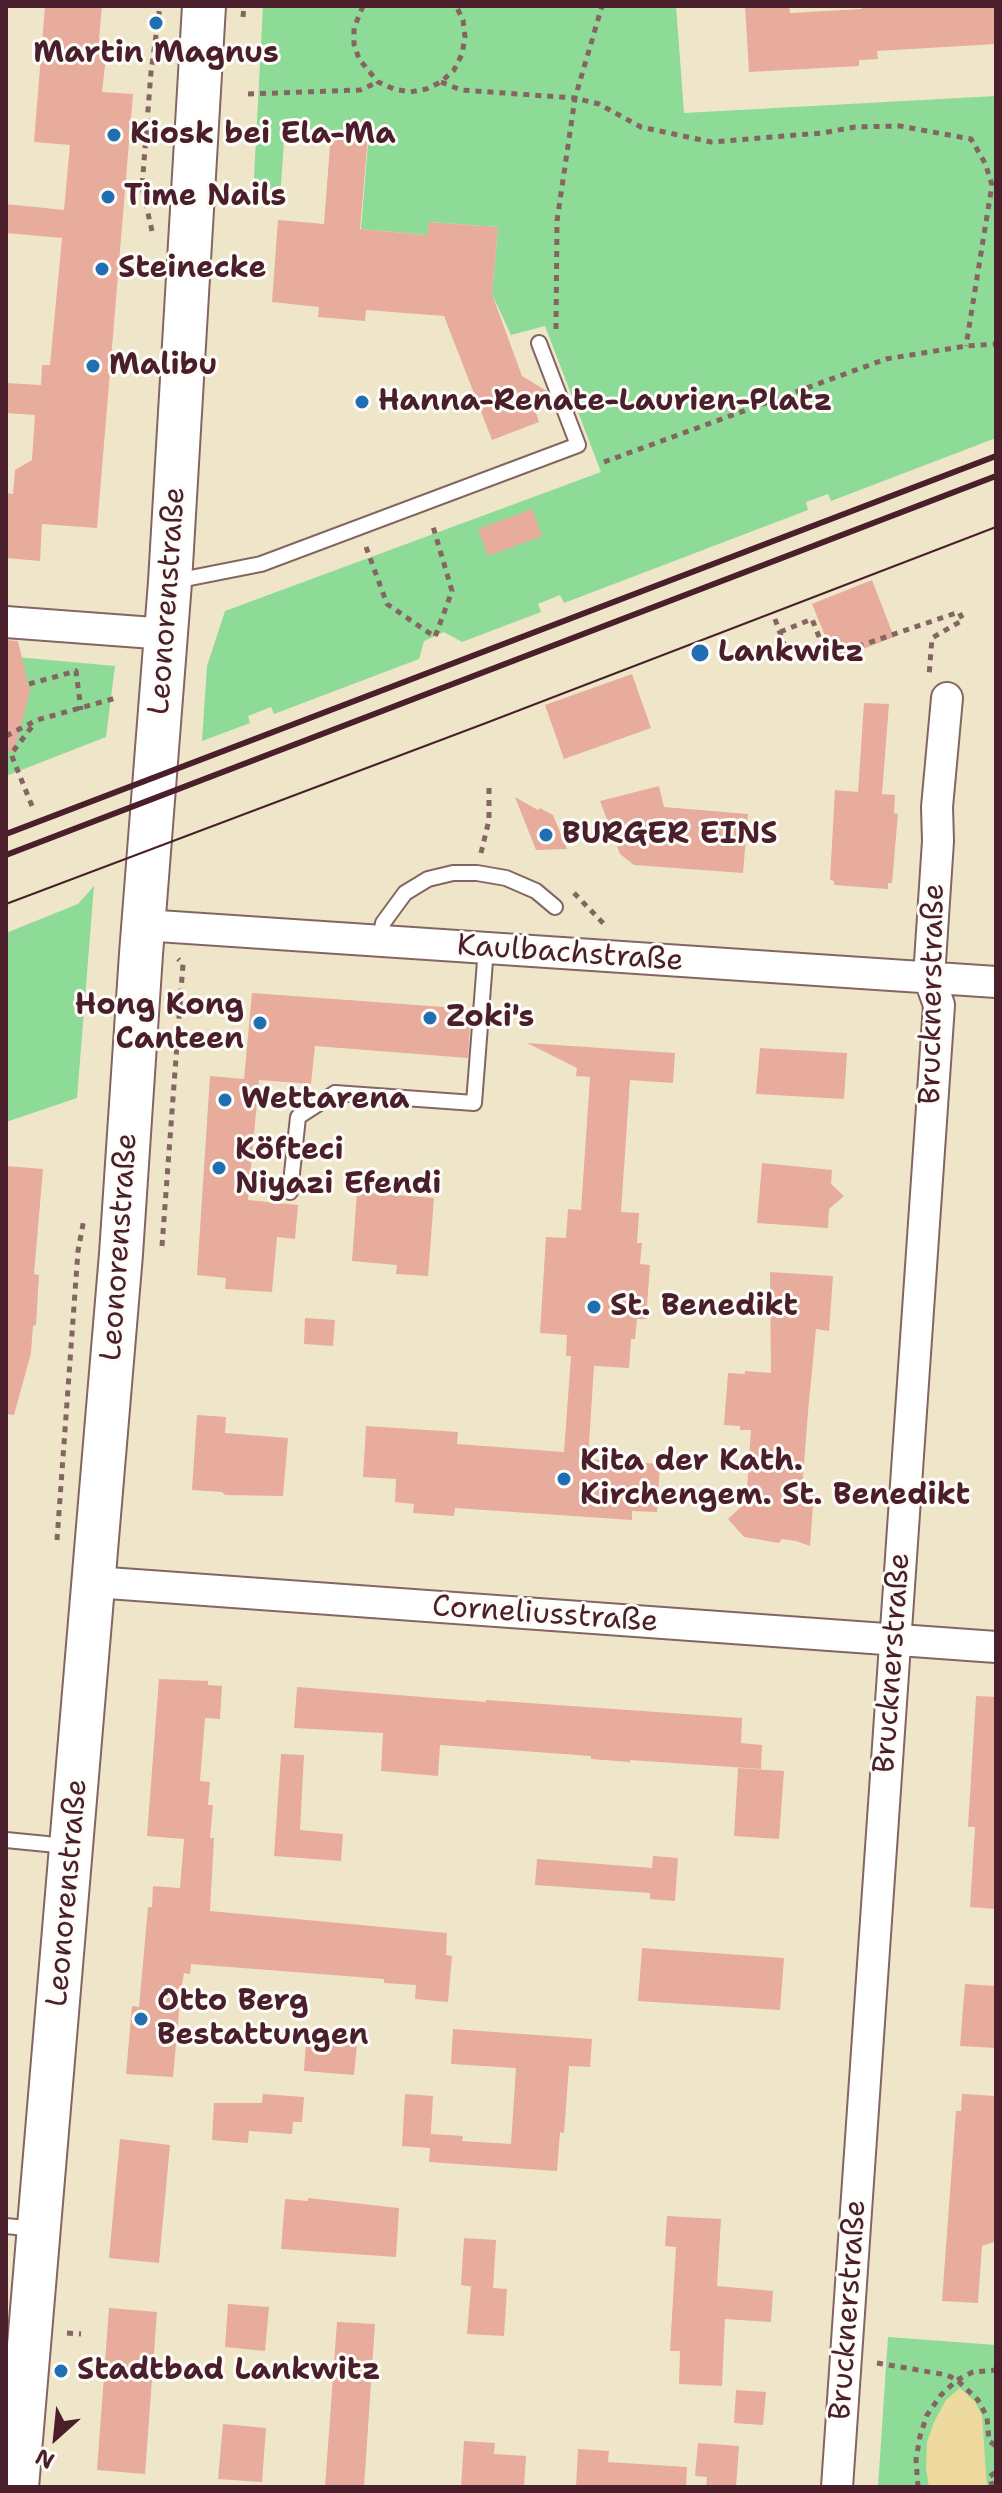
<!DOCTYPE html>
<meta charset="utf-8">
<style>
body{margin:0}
#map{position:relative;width:1002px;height:2493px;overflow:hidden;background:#efe6c9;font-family:"Shantell Sans",sans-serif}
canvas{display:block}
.frame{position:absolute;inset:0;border:8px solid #4a1f2b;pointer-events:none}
.north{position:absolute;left:16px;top:2397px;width:80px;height:80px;-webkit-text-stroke:6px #fdfcf7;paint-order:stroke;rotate:207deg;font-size:22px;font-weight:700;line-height:32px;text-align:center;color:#4a1f2b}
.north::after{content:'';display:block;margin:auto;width:28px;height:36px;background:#4a1f2b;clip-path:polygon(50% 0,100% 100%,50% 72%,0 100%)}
</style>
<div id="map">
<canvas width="1002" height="2493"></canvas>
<div class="frame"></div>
<div class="north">N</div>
</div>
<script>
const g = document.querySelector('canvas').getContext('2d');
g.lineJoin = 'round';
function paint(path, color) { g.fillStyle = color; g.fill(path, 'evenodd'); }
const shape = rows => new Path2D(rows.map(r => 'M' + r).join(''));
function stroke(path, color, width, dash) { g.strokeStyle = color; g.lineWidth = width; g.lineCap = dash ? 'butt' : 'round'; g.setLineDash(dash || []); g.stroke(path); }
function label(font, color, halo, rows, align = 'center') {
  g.font = font + ' "Shantell Sans",sans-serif'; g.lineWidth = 6; g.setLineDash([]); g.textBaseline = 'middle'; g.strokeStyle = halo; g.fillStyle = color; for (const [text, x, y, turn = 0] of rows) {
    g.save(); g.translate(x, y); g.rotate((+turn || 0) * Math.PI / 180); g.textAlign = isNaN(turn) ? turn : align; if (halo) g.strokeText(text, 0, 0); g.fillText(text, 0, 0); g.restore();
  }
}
paint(shape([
 [263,6,676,6,684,113,996,96,996,438,831,501,828,494,806,502,808,510,564,603,560,595,538,604,541,612,462,642,444,632,424,641,419,659,274,714,271,707,248,716,250,723,202,741,207,666,225,611,601,472,545,326,511,335,492,294,498,227,429,222,427,235,361,229,369,132,285,128,280,197,253,197],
 [6,656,115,666,106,737,6,776],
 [94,886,77,1098,6,1122,6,933,78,904],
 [888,2337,996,2345,996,2487,878,2487]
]), '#8eda97');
paint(shape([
 [960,2388,975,2402,982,2415,987,2487,929,2487,926,2468,927,2442,934,2422,946,2400]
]), '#eeda9e');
paint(shape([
 [45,6,102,6,99,39,108,39,102,92,133,94,97,528,42,524,40,561,6,558,6,493,13,494,15,470,32,460,35,415,6,413,6,383,41,385,42,365,50,365,62,238,6,233,6,204,64,210,70,145,34,142],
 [745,6,789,6,790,13,862,9,862,6,996,6,996,44,877,51,878,59,859,60,859,66,749,72],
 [331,133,368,136,360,229,427,235,429,222,498,227,492,294,522,376,547,391,536,413,539,422,492,440,444,316,366,310,365,321,318,317,319,307,272,302,278,220,324,224],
 [532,509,542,536,488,556,478,529],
 [872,580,894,637,835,660,812,604],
 [6,640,18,641,30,692,14,752,6,751],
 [632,674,651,728,564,759,545,705],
 [864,703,889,704,882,794,895,795,894,813,898,814,892,883,888,883,888,889,834,885,834,881,830,880,835,790,858,792],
 [659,786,664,807,748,814,743,873,634,865,620,854,600,801],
 [515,797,538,810,540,808,553,815,567,849,536,850],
 [252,993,471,1009,468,1058,315,1046,311,1084,259,1080,248,1200,298,1205,295,1239,277,1237,272,1292,225,1289,226,1278,197,1275,210,1076,244,1079],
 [527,1043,675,1053,673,1083,630,1080,621,1212,639,1213,637,1243,642,1243,640,1264,650,1265,646,1319,637,1319,635,1339,631,1339,629,1368,594,1366,588,1459,660,1464,657,1512,632,1511,632,1520,455,1508,454,1516,413,1513,414,1504,395,1502,396,1479,363,1477,366,1426,458,1432,457,1444,564,1452,571,1356,566,1356,567,1335,540,1333,546,1237,566,1238,568,1209,581,1210,590,1077,576,1076,577,1068],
 [760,1048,847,1053,844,1099,756,1094],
 [762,1163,832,1170,831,1184,844,1196,829,1209,828,1228,757,1223],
 [6,1166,43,1169,34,1274,39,1275,36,1325,33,1326,31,1353,14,1415,6,1414],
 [357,1192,434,1198,428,1276,396,1274,397,1265,352,1261],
 [770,1272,833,1276,829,1331,816,1329,808,1412,802,1490,814,1492,810,1546,796,1541,782,1539,779,1543,744,1537,728,1519,746,1502,751,1430,740,1430,740,1426,724,1425,728,1373,745,1374,745,1371,771,1373],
 [305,1318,335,1320,333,1346,304,1344],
 [197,1415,226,1417,225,1433,288,1438,283,1496,225,1495,222,1492,192,1490],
 [159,1679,208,1681,208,1685,222,1686,220,1719,205,1718,200,1781,210,1782,208,1805,213,1805,210,1838,214,1838,210,1911,447,1933,446,1955,452,1956,448,2002,415,1999,416,1985,384,1983,384,1979,191,1964,190,1974,184,1973,181,1990,173,2077,126,2074,132,2006,139,2007,148,1907,152,1907,153,1886,180,1888,184,1839,147,1836],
 [297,1687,486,1702,486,1700,742,1718,741,1743,762,1745,761,1769,630,1760,630,1762,591,1759,591,1756,440,1745,438,1776,381,1771,383,1733,294,1728],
 [976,1696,996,1697,996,1909,970,1907,975,1827,968,1827],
 [281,1754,304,1755,300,1830,343,1834,341,1861,274,1856],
 [738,1768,784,1771,779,1839,734,1836],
 [653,1856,678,1858,675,1901,650,1899,650,1893,535,1885,537,1859,652,1868],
 [642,1948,784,1958,780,2010,638,2001],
 [965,1984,996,1986,996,2048,960,2046],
 [453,2029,592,2039,590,2067,569,2066,564,2133,560,2132,557,2171,429,2162,431,2134,463,2136,462,2141,511,2144,516,2068,451,2064],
 [306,2041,357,2045,354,2075,304,2071],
 [263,2094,304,2097,302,2122,293,2122,292,2134,249,2131,248,2143,212,2140,214,2103,262,2103],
 [405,2094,433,2096,430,2148,402,2146],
 [962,2094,996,2096,994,2242,982,2246,978,2303,942,2301,956,2111,961,2111],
 [120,2139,170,2145,159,2263,109,2258],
 [308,2198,399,2208,396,2257,281,2249,285,2199,308,2201],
 [667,2216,721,2219,717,2286,773,2291,771,2322,725,2319,722,2386,679,2384,680,2351,670,2351,676,2247,665,2246],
 [464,2238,496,2240,493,2288,507,2289,504,2336,467,2334,471,2286,474,2287,461,2285],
 [228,2304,269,2307,265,2351,225,2347],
 [109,2308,157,2312,145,2474,97,2470],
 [337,2322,375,2324,364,2487,325,2487],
 [736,2390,766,2392,763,2425,734,2423],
 [223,2424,266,2428,262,2482,218,2479],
 [464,2441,495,2443,494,2454,526,2456,524,2487,461,2487],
 [698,2443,739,2446,736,2487,706,2487,707,2477,695,2476],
 [578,2449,609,2451,608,2462,687,2467,686,2487,576,2487]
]), '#e7ac9c');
const lane = shape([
 [175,581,261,564,578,445,539,343],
 [380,941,383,923,405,893,428,879,453,873,477,873,506,878,536,891,555,907],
 [290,1192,298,1117,335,1093,474,1103,486,948],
 [6,1840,67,1846],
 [6,2226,35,2229]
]);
const street = shape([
 [6,622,167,634],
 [143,925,996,982],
 [94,1582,996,1647],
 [837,2487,939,1005,929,977,938,841,937,807,947,698]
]);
const secondary = shape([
 [17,2487,121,1254,141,954,170,582,204,6]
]);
stroke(lane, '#846562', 18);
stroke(street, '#846562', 34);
stroke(secondary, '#846562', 46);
stroke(shape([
 [363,6,354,28,354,44,359,59,378,82,394,89,410,92,426,89,441,82,454,70,462,54,465,37,463,20,456,6],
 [243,17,244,6],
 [441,82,461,90,575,98,602,6],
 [248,94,360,90,378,82],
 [152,231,142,187,151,72,160,6],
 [556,329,557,221,575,98,599,104,641,127,711,142,822,133,855,127,900,126,971,139,985,163,992,185,966,346],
 [604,462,886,359,966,346,996,344],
 [366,547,387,604,435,637,452,591,432,523],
 [775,619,785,647],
 [780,632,812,619,827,657,959,612,963,620,932,638,929,676],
 [29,684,76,671,81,710],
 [6,736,37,720,116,698],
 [32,806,11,754,34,724],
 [481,853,489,820,489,787],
 [574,893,604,924],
 [162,1246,183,964,178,959],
 [57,1540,78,1251,84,1219],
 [67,2333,81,2334],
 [877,2363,947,2375,957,2380,978,2400,987,2417,989,2441,996,2446],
 [918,2487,916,2460,920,2436,927,2415,941,2395,957,2380,973,2372,996,2370],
 [993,2487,989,2477,996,2472]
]), '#846562', 5, [6, 6]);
stroke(lane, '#fff', 14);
stroke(street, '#fff', 30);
stroke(secondary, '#fff', 42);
stroke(shape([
 [6,904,486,723,996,527]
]), '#4a1f2b', 2);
stroke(shape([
 [6,834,996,456],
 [6,855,996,476]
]), '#4a1f2b', 6);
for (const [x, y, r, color] of [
 [156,23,8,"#1f6fb2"],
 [114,135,8,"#1f6fb2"],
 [108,197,8,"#1f6fb2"],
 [102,269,8,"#1f6fb2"],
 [93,366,8,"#1f6fb2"],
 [362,402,8,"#1f6fb2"],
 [700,653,10,"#1f6fb2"],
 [546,835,8,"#1f6fb2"],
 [430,1018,8,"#1f6fb2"],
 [260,1023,8,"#1f6fb2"],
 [225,1100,8,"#1f6fb2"],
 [219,1168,8,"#1f6fb2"],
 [594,1307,8,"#1f6fb2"],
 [564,1479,8,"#1f6fb2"],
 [141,2019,8,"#1f6fb2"],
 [61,2371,8,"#1f6fb2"]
]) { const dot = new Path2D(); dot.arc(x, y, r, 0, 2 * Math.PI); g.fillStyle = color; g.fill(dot); stroke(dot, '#fdfcf7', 3); }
label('bold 30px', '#4a1f2b', '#fdfcf7', [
 ["Martin Magnus",156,54,"center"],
 ["Kiosk bei Ela-Ma",130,135],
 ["Time Nails",124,197],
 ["Steinecke",118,269],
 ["Malibu",109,366],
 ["Hanna-Renate-Laurien-Platz",378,402],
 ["Lankwitz",718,653],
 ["BURGER EINS",562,835],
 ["Hong Kong",244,1006,"right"],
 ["Canteen",244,1040,"right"],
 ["Zoki's",446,1018],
 ["Wettarena",241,1100],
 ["Köfteci",235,1151],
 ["Niyazi Efendi",235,1185],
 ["St. Benedikt",610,1307],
 ["Kita der Kath.",580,1462],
 ["Kirchengem. St. Benedikt",580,1496],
 ["Otto Berg",157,2002],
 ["Bestattungen",157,2036],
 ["Stadtbad Lankwitz",77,2371]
], 'left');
label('30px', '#4a1f2b', '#fdfcf7', [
 ["Leonorenstraße",168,601,-86],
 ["Kaulbachstraße",570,954,4],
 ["Brucknerstraße",933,994,-89],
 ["Leonorenstraße",120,1247,-86],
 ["Corneliusstraße",545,1615,4],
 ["Brucknerstraße",893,1663,-86],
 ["Leonorenstraße",68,1893,-85],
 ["Brucknerstraße",849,2310,-86]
]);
</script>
